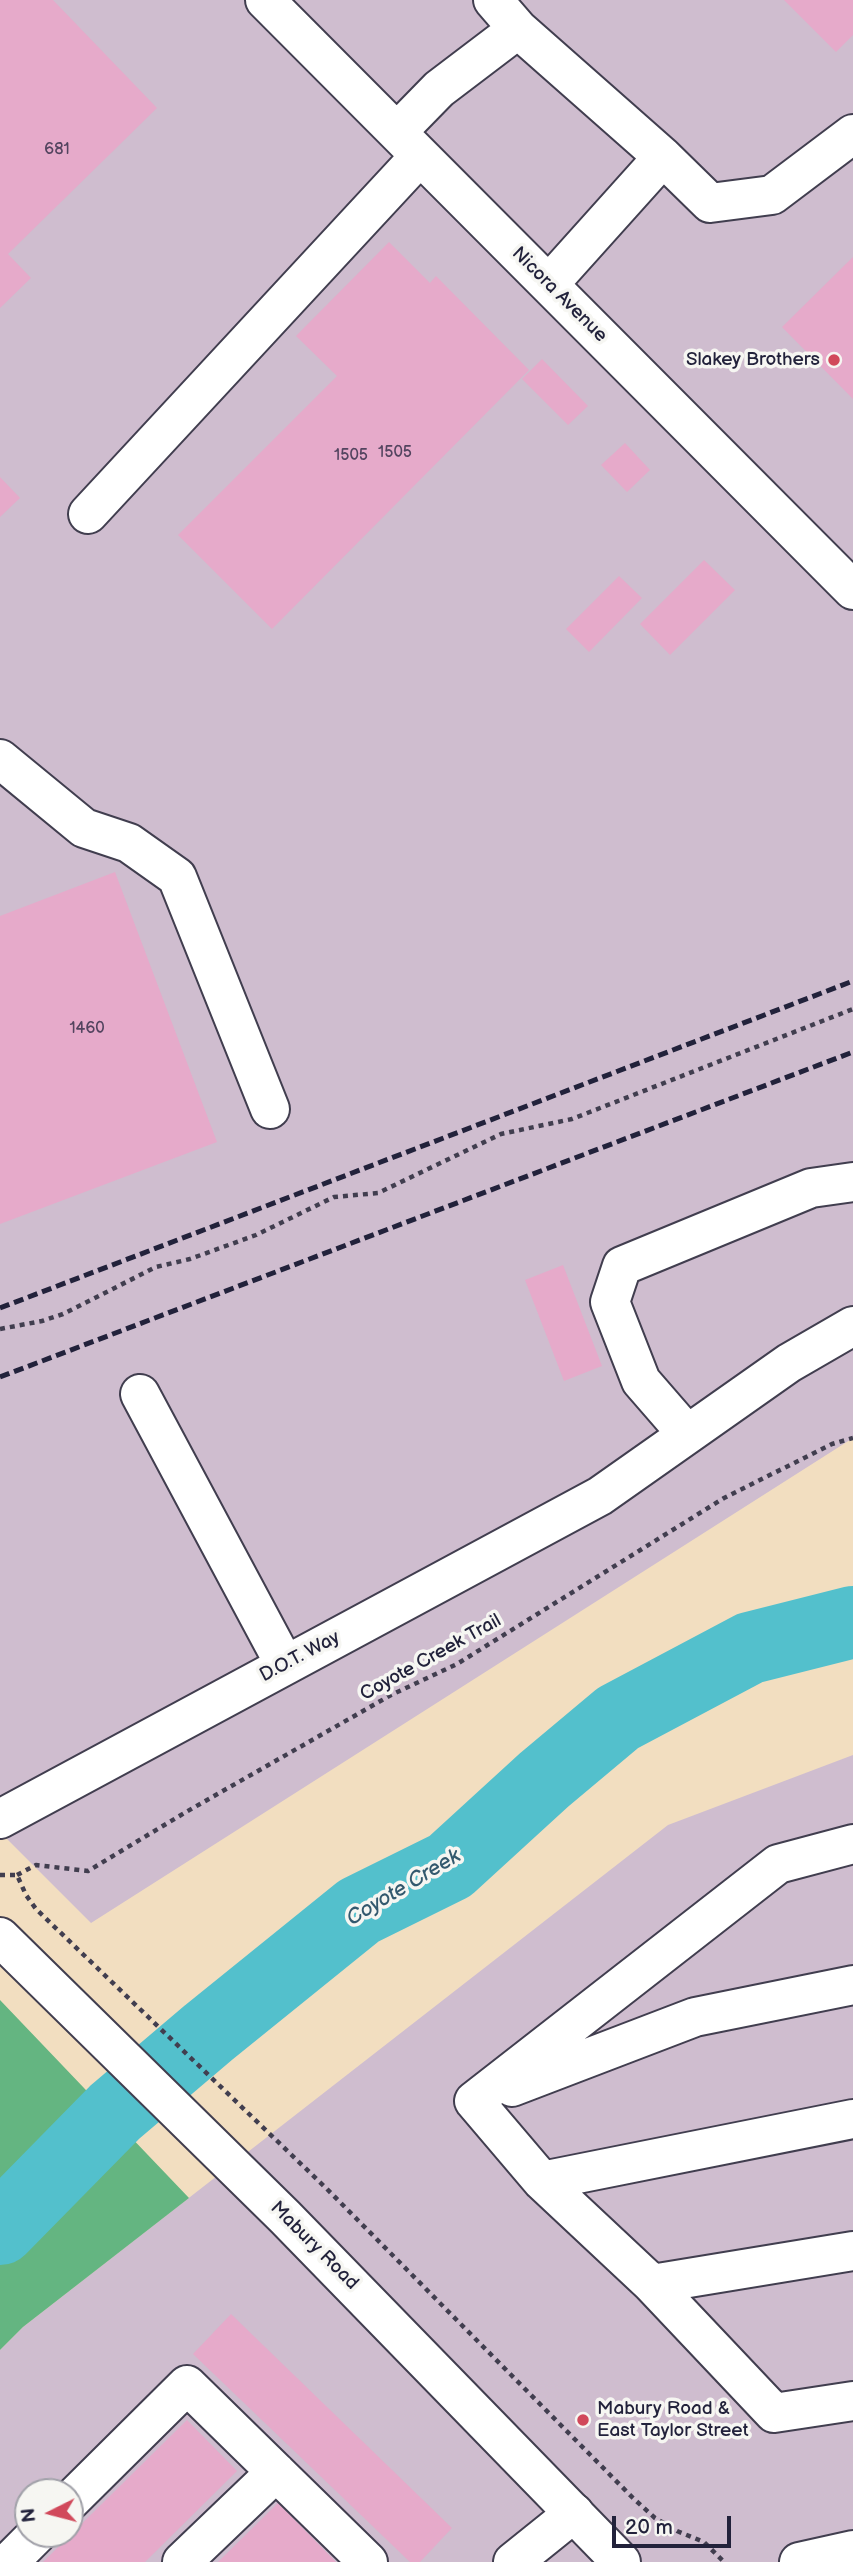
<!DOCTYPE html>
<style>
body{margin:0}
#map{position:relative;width:853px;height:2562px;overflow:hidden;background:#f2dec0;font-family:"Balsamiq Sans",sans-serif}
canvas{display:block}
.north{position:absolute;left:14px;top:2478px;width:70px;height:70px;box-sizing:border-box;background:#f6f6f2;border:2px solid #a1a1a9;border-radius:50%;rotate:264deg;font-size:19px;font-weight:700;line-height:28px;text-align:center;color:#22223b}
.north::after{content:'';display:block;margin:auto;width:24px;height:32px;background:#d1495b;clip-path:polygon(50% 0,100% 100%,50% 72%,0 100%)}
.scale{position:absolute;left:612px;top:2516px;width:119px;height:32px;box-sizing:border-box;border:4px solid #22223b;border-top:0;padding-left:9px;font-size:21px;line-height:24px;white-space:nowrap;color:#22223b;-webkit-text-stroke:5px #f6f6f2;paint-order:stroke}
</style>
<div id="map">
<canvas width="853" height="2562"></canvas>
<div class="north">N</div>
<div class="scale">20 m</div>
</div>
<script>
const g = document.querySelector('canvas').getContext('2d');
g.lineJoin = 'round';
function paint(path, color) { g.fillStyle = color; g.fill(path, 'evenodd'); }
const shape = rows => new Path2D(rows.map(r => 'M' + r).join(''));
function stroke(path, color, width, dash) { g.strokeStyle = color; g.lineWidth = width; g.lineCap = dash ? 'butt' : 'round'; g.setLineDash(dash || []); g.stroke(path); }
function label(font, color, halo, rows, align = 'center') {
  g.font = font + ' "Balsamiq Sans",sans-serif'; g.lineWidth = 7; g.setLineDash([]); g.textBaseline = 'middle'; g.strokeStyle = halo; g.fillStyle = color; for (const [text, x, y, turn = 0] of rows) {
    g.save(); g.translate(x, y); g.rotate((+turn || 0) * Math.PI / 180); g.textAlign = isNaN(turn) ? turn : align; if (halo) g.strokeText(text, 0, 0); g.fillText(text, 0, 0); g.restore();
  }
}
paint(shape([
 [0,0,853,0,853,1438,91,1923,0,1832],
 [853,1755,853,2562,0,2562,0,2350,23,2327,668,1825],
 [28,2492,70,2492,70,2534,28,2534]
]), '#cfbdcf');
paint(shape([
 [0,2000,189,2198,23,2327,0,2350]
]), '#64b581');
stroke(shape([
 [0,2229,115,2112,208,2033,359,1911,450,1866,544,1780,618,1718,750,1648,853,1622]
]), '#53c0cc', 72);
paint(shape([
 [0,0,53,0,157,108,8,254,31,278,0,308],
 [784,0,853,0,853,35,836,52],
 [389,242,430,283,436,276,529,370,272,629,178,535,337,376,296,336],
 [853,257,853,399,782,327],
 [542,359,588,406,568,425,522,379],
 [625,443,650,470,627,492,601,465],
 [0,477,20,498,0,517],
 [704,560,735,590,670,655,640,624],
 [619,576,642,598,589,652,566,629],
 [115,872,217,1142,0,1224,0,916],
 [563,1265,602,1366,564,1381,525,1280],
 [231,2314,452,2528,420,2562,410,2562,193,2354],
 [187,2420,237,2471,145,2562,43,2562],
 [278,2503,336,2562,218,2562]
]), '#e6aaca');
const minor = shape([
 [265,0,853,590],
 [518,29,663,157,549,284],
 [397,132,439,89,518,29,493,0],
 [663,157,710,203,772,195,853,134],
 [88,514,420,156],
 [0,759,84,828,129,843,177,877,270,1109],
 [140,1394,285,1665],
 [687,1434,641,1381,610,1302,622,1266,811,1188,853,1182],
 [0,1819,600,1496,789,1363,853,1326],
 [853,1844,778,1864,474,2101,542,2181,652,2284,853,2251],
 [512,2087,695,2017,853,1985],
 [542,2181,853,2119],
 [652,2284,774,2413,853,2401],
 [70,2501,187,2385,368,2562],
 [9,2562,37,2534],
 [182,2562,276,2472],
 [513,2562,574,2513],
 [799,2562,853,2550]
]);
const major = shape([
 [0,1937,285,2217,621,2562]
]);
stroke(minor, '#413e4f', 42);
stroke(major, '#413e4f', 42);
stroke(shape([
 [0,1329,42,1321,63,1314,156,1267,190,1259,256,1235,334,1197,378,1193,501,1134,572,1119,853,1009],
 [0,1875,17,1875,26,1895,36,1909,327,2189,633,2498,655,2518,677,2531,704,2542,724,2562],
 [17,1875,36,1865,88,1871,186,1812,391,1695,457,1664,724,1498,832,1444,853,1438]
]), '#413e4f', 4.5, [5, 5]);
stroke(minor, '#fff', 38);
stroke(major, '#fff', 38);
stroke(shape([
 [0,1308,853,981],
 [0,1377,853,1052]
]), '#22223b', 5, [10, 5]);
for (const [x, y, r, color] of [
 [834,360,7,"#d1495b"],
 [583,2420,7,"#d1495b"]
]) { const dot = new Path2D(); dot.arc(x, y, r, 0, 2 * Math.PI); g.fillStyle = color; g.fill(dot); stroke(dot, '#f6f6f2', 2.5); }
label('16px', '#53445f', null, [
 ["681",57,150],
 ["1505",395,453],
 ["1505",351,456],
 ["1460",87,1029]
]);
label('19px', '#22223b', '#f6f6f2', [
 ["Nicora Avenue",559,295,45],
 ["D.O.T. Way",300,1657,-28],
 ["Coyote Creek Trail",431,1658,-29],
 ["Mabury Road",314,2246,45]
]);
label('19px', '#22223b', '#f6f6f2', [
 ["Slakey Brothers",820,360],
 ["Mabury Road &",597,2409,"left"],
 ["East Taylor Street",597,2431,"left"]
], 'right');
label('italic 21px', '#33596e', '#f6f6f2', [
 ["Coyote Creek",404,1888,-31]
]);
</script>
